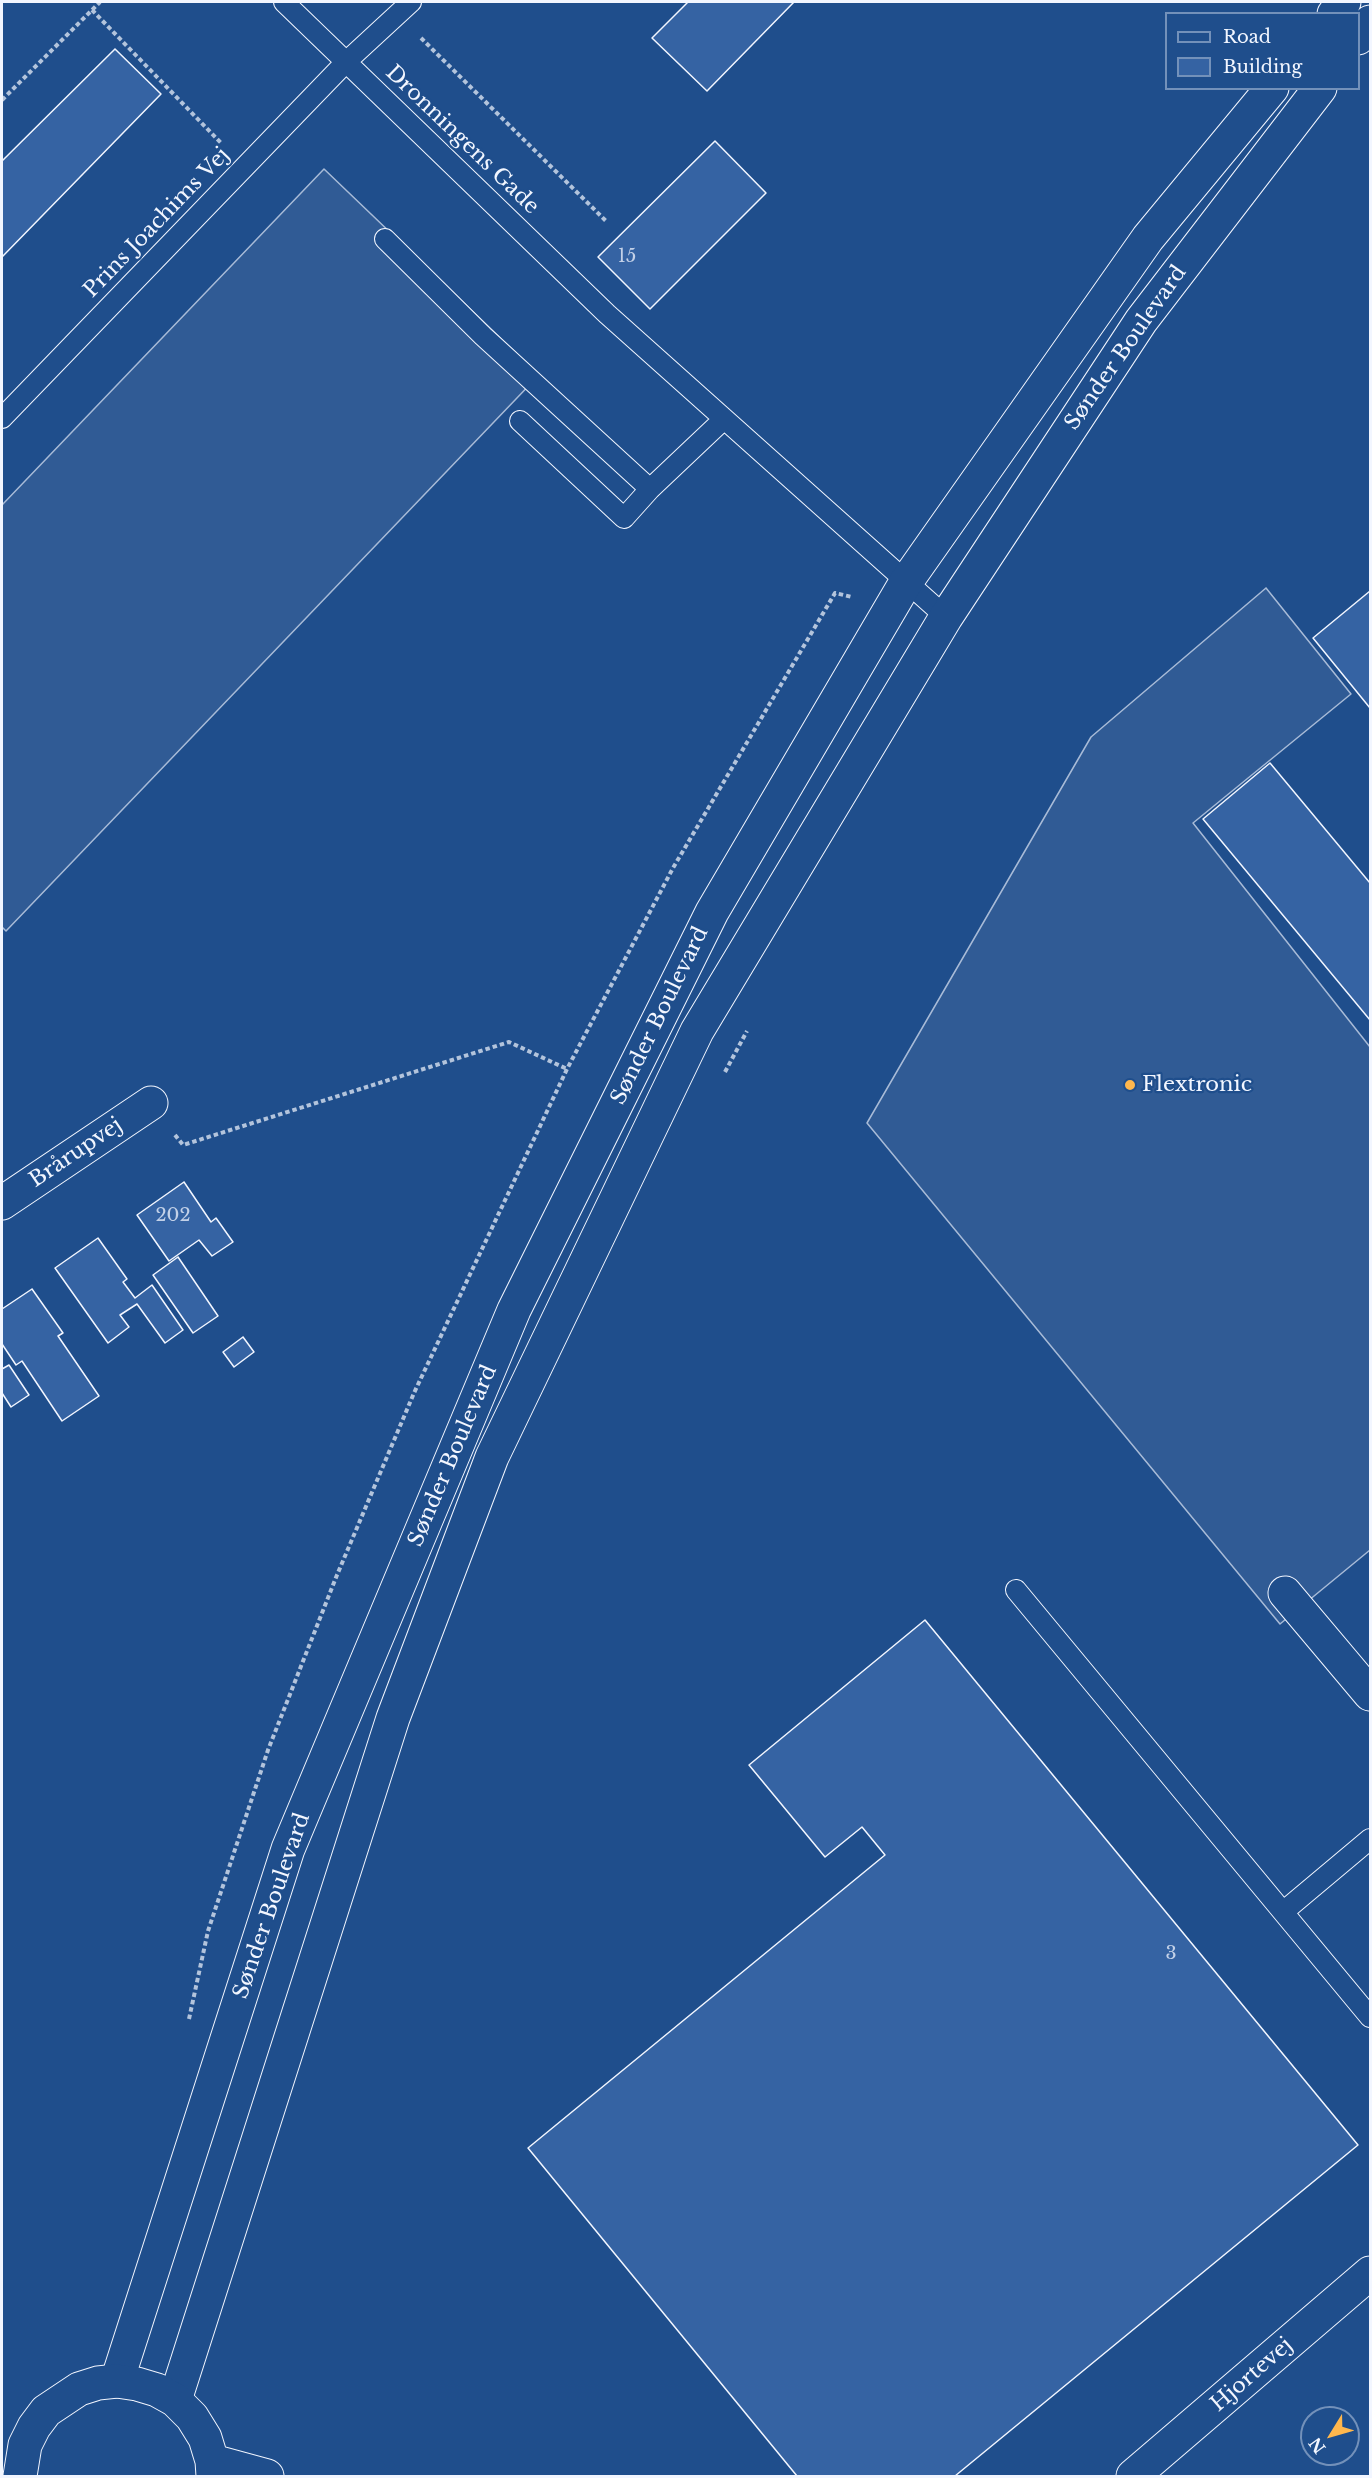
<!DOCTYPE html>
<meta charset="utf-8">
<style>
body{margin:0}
#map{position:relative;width:1372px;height:2478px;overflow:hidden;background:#1f4e8c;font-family:"Libre Baskerville",serif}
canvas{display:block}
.frame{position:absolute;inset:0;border:3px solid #f2f6ff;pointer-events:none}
.legend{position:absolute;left:1165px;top:12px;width:195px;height:78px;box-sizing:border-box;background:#1f4e8c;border:2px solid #7391ba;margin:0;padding:8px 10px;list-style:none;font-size:18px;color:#f2f6ff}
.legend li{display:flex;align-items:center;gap:12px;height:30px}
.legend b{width:30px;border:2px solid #7391ba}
.north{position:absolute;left:1300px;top:2406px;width:60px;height:60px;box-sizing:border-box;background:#1f4e8c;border:2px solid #7391ba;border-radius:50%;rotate:233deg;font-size:16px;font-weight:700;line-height:24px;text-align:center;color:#f2f6ff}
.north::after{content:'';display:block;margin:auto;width:21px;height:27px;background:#ffb74d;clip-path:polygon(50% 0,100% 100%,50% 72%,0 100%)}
</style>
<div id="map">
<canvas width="1372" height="2478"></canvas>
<div class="frame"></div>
<ul class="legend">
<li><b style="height:8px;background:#1f4e8c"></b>Road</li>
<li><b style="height:16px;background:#3563a3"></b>Building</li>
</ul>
<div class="north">N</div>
</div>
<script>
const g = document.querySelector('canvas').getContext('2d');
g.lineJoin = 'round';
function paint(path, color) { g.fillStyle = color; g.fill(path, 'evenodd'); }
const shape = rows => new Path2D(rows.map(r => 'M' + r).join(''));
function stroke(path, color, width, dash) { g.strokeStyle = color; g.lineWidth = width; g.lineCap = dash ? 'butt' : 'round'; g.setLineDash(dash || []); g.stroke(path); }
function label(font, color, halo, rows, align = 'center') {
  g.font = font + ' "Libre Baskerville",serif'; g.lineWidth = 4.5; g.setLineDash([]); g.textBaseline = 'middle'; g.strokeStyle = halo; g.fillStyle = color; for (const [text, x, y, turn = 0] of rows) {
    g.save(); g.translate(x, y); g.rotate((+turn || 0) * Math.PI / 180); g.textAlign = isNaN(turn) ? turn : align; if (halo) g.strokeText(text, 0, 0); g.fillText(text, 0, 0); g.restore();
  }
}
const parking = shape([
 [324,169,539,375,6,931,2,927,2,505,324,169],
 [1266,588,1351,694,1193,823,1370,1047,1370,1550,1280,1624,867,1123,1091,737,1266,588]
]);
paint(parking, '#305b95');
stroke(parking, '#a8bbd7', 1.5);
const building = shape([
 [688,2,794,2,707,91,652,38,688,2],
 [115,49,161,94,2,257,2,161,115,49],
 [715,141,766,193,650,309,598,257,715,141],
 [1370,591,1370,708,1313,638,1370,591],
 [1270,763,1370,883,1370,1020,1203,819,1270,763],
 [184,1182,211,1222,216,1218,233,1242,212,1256,199,1240,169,1261,137,1215,184,1182],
 [98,1238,127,1279,123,1282,135,1298,152,1285,183,1330,165,1343,137,1304,120,1315,129,1327,108,1343,55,1268,98,1238],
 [178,1257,218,1316,193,1333,153,1275,178,1257],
 [32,1289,63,1333,58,1336,99,1396,62,1421,22,1361,16,1365,2,1344,2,1309,32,1289],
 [243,1337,254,1352,234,1367,223,1352,243,1337],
 [9,1365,29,1395,11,1407,2,1393,2,1369,9,1365],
 [925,1620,1358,2145,955,2476,797,2476,528,2148,885,1855,862,1827,825,1857,749,1765,925,1620]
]);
paint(building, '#3563a3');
stroke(building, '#f2f6ff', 1.5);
const lane = shape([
 [284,2,607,314,946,617],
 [385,239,483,336,650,489],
 [2,418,347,61,411,2],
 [520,421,624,518,650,489,724,419],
 [1016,1590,1370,2017],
 [1283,1912,1370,1839]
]);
const street = shape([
 [2,1203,151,1103],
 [1285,1593,1370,1694],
 [1133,2476,1370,2273]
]);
const secondary = shape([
 [1334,14,1344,2],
 [1358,38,1370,22],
 [117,2381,288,1849,514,1310,712,912,906,582,1148,238,1272,88],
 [175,2400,393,1718,492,1457,697,1031,946,617,1141,321,1320,88]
]);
const primary = shape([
 [212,2461,267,2476],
 [20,2476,25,2445,34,2427,46,2411,79,2389,98,2383,117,2381,137,2384,157,2390,175,2400,192,2417,205,2438,212,2461,213,2476]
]);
stroke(lane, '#f2f6ff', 22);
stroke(street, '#f2f6ff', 35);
stroke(secondary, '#f2f6ff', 35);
stroke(primary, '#f2f6ff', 35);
stroke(shape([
 [92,10,221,143],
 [421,38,606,221],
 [2,100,100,2],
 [725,1072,747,1031],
 [175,1135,183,1145,509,1042,567,1069],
 [189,2019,208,1931,268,1750,337,1575,414,1393,567,1069,673,868,835,593,852,597]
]), '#b3c4dc', 4, [4.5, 3]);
stroke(lane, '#1f4e8c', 20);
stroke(street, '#1f4e8c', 33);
stroke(secondary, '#1f4e8c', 33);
stroke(primary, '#1f4e8c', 33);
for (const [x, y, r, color] of [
 [1130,1085,6,"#ffb74d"]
]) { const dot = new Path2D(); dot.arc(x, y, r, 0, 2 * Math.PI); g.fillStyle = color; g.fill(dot); stroke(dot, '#1f4e8c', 2); }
label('18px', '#c3d1e8', null, [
 ["15",627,257],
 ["202",173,1216],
 ["3",1171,1954]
]);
label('21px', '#f2f6ff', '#1f4e8c', [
 ["Dronningens Gade",462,140,44],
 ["Prins Joachims Vej",157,223,-46],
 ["Sønder Boulevard",1126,348,-55],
 ["Sønder Boulevard",660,1016,-64],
 ["Brårupvej",76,1153,-34],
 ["Sønder Boulevard",453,1456,-67],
 ["Sønder Boulevard",272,1906,-71],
 ["Hjortevej",1252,2375,-41]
]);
label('21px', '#f2f6ff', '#1f4e8c', [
 ["Flextronic",1142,1085]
], 'left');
</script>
